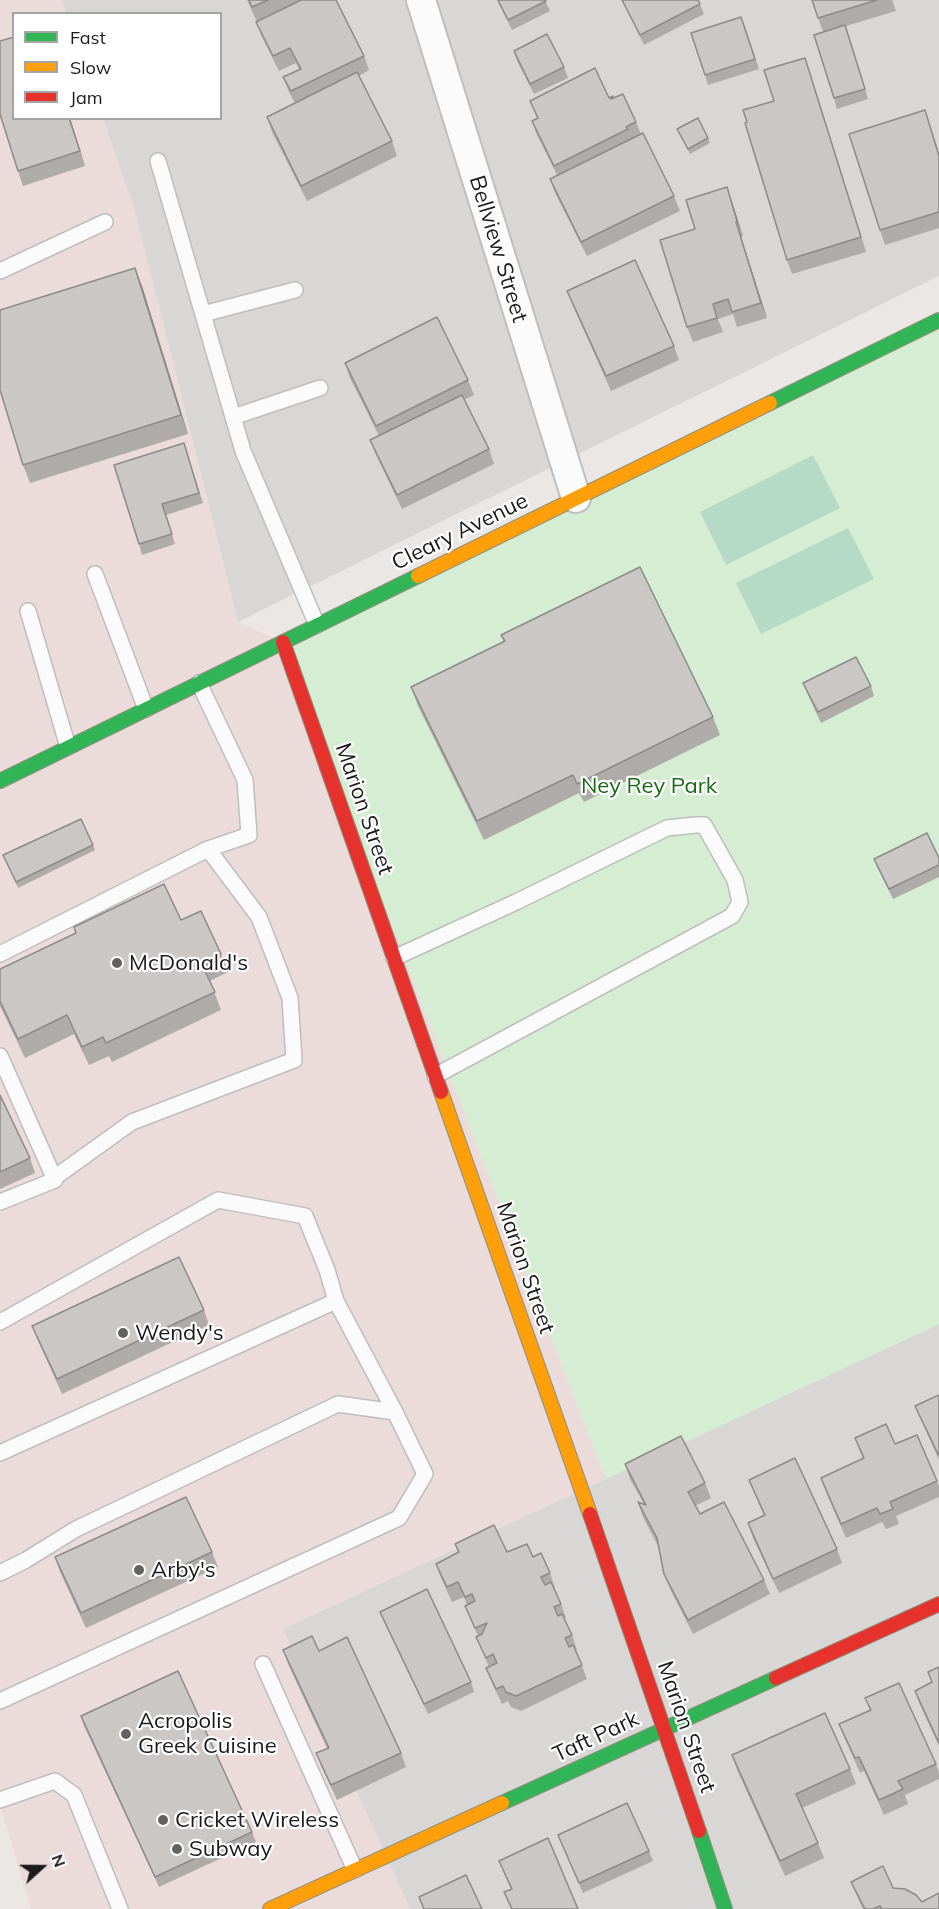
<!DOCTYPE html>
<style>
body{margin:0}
#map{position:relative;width:939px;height:1909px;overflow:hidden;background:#eae7e4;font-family:Mulish,sans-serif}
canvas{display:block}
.legend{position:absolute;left:12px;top:12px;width:210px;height:108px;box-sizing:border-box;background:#fff;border:2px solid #a4a4a4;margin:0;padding:8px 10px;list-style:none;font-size:18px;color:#1b1b1b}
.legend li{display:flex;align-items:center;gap:12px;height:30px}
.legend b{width:30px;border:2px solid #a4a4a4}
.north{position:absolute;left:12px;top:1837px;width:60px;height:60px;-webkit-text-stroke:4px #fff;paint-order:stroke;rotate:69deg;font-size:16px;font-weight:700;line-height:24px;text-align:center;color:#1b1b1b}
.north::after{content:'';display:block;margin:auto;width:21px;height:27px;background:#1b1b1b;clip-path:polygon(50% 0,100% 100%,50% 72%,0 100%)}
</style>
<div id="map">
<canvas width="939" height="1909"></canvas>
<ul class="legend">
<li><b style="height:8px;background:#30b455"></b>Fast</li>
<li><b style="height:8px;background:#ff9f0a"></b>Slow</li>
<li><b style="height:8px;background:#e5322d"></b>Jam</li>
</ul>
<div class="north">N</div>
</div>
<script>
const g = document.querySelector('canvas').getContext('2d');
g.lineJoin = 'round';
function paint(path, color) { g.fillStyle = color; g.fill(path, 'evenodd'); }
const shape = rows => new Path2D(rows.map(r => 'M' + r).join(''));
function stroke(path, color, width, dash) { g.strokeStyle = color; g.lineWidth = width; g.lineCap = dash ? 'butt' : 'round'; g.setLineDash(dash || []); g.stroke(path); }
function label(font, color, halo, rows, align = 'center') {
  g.font = font + ' Mulish,sans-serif'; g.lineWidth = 4.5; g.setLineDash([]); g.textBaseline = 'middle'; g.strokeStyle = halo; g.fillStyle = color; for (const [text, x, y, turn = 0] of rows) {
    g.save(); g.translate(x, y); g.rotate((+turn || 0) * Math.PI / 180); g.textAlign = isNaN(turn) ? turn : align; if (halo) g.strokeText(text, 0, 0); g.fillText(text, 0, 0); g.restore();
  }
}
paint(shape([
 [62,0,939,0,939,276,238,622,134,208,103,119,220,118,220,14,66,13],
 [939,1324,939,1909,410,1909,282,1629]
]), '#d9d7d6');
paint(shape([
 [0,0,62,0,66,13,14,14,14,118,103,119,134,208,238,622,283,642,606,1479,283,1629,410,1909,31,1909,0,1806]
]), '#ebdcdb');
paint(shape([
 [939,320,939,1324,606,1479,283,642]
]), '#d5edd2');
paint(shape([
 [813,455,840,508,726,565,700,512],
 [848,528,874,579,761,634,736,583]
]), '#b5dbc6');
const lane = shape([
 [158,161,243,451,317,625],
 [0,271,105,222],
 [203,314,295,290],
 [233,417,320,388],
 [95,574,146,709],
 [28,611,68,747],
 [199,683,245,780,249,835,208,849],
 [0,954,208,849,259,917,290,998,294,1060,132,1122,54,1178],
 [394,958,516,902,667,828,696,825,704,825,735,880,740,902,732,916,435,1076],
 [0,1056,55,1180,0,1202],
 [336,1301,395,1412],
 [0,1322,218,1200,305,1216,327,1270,336,1301,0,1453],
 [0,1573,26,1560,76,1529,338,1404,395,1412,425,1474,399,1518,0,1701],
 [263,1664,355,1870],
 [0,1800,55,1781,74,1795,120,1909]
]);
const street = shape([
 [421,0,576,498]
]);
const fast = shape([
 [770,403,939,320],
 [0,781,418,576],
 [502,1803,776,1678],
 [699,1831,725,1909]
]);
const slow = shape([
 [418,576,770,403],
 [441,1092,590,1514],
 [270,1909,502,1803]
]);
const jam = shape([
 [283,642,441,1092],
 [590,1514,699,1831],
 [776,1678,939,1604]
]);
stroke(lane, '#bfbebc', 18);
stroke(street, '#bfbebc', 32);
stroke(fast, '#91907f', 16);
stroke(slow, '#91907f', 16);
stroke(jam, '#91907f', 16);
stroke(lane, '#fcfbfb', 15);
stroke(street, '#fcfbfb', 28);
stroke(fast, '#30b455', 14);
stroke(slow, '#ff9f0a', 14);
stroke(jam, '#e5322d', 14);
paint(shape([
 [247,0,336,0,364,56,369,70,359,76,392,141,397,156,307,201,272,132,267,117,295,103,289,92,283,77,299,70,296,63,279,71,262,37,256,22,257,22],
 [497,0,545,0,550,11,512,30],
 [622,0,698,0,704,14,644,45],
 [812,0,892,0,896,11,846,26,868,99,837,109,834,98,823,32],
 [745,27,759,69,708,85,705,75],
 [514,51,564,67,568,78,534,94,517,61],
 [805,58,866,252,792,274,787,260,747,122,774,101],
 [613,96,614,98,636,122,641,134,674,196,680,211,587,256,555,193,550,179,557,175,537,135,532,121,537,118,530,101,609,98],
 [925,110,939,153,939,228,885,245,880,230],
 [70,118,85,166,23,186,18,171],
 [677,129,708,138,710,143,690,154],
 [727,187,743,236,741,237,767,318,737,327,733,314,718,319,723,332,693,342,687,327,695,229],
 [135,268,142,286,188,434,30,483,23,465],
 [567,291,674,346,679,360,611,391,573,306],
 [345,363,468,380,474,395,464,400,489,449,494,464,402,509,376,455,370,440,379,436,350,378],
 [184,443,203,503,166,515,175,544,142,555,139,544],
 [501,635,713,717,720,735,584,802,579,793,484,840,418,706,411,687,504,642],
 [803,683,871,686,874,696,821,723,807,693],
 [93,845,95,850,18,888,3,855],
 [939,858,939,877,893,899,878,869,874,859],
 [181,920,221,954,228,972,210,981,221,1010,112,1062,109,1056,89,1065,74,1034,25,1058,0,1006,0,969,76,933,74,927],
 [0,1095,30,1158,35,1173,0,1189],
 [204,1310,209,1325,62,1394,38,1341,32,1326],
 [939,1395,939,1460,921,1420,915,1406],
 [917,1435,939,1486,939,1497,896,1516,899,1524,886,1529,882,1522,846,1538,826,1492,821,1478,863,1459,855,1438,895,1444],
 [625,1464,705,1483,711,1498,695,1506,700,1514,764,1580,770,1594,693,1634,670,1589,664,1574,658,1546,643,1517,638,1502,644,1504,630,1479],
 [749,1480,837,1549,842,1563,779,1593,753,1538,748,1523,764,1516],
 [455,1544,533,1557,550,1573,555,1588,554,1589,561,1604,566,1618,564,1619,572,1635,577,1650,576,1651,587,1679,521,1711,511,1707,508,1701,502,1704,492,1683,486,1668,489,1667,482,1651,476,1637,478,1636,465,1606,467,1605,464,1597,452,1602,441,1578,436,1564,458,1553],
 [212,1552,218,1567,86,1628,60,1572,55,1557],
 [380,1612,471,1682,474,1692,428,1714,384,1622],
 [283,1650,319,1651,401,1753,406,1767,337,1800,322,1768,316,1753,327,1748,288,1664],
 [939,1667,939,1746,920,1705,915,1691,932,1683,928,1672],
 [865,1698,936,1764,939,1773,939,1779,905,1795,908,1804,884,1815,864,1771,860,1773,845,1739,839,1724,870,1710],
 [81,1716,252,1832,256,1842,159,1887,84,1726],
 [732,1755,850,1769,856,1784,802,1808,818,1843,824,1858,785,1876,737,1770],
 [558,1835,649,1851,653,1861,583,1893],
 [499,1861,578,1909,511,1909,504,1892,511,1889],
 [851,1882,893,1888,939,1909,863,1909,857,1896]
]), '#aeaba9');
paint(shape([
 [805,58,810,73,866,252,861,237],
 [69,118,70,118,85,166],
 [727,187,732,202,743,236,737,221],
 [736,222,741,237,767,318,761,303],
 [135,268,142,286,188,434,181,415]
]), '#8d8b8a');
const building = shape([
 [249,0,268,0,252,7,249,0],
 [301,0,336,0,364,56,291,91,283,77,301,69,290,48,273,56,256,22,301,0],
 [498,0,545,0,546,1,508,20,498,0],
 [622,0,698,0,700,4,640,35,622,0],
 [812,0,877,0,818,18,812,0],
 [741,17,755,59,705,75,691,33,741,17],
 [845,25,865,89,834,98,814,35,845,25],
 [547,34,564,67,530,84,514,51,547,34],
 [14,37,14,118,69,118,80,151,18,171,0,114,0,41,14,37],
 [805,58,861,237,787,260,745,123,747,122,743,110,774,101,764,70,805,58],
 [595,68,609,98,613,96,611,99,623,94,636,122,626,127,628,129,554,166,532,121,538,118,530,101,595,68],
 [357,72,392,141,301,186,267,117,357,72],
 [925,110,939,156,939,212,880,230,849,134,925,110],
 [698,118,708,138,688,149,677,129,698,118],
 [643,133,674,196,581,242,550,179,643,133],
 [727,187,737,221,736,222,761,303,732,312,728,299,713,304,717,318,687,327,660,240,695,229,686,200,727,187],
 [635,260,674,346,606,376,567,291,635,260],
 [135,268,181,415,23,465,0,390,0,310,135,268],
 [437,317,468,380,376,426,345,363,437,317],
 [462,395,489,449,397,495,370,440,462,395],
 [184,443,199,493,162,504,172,534,139,544,114,465,184,443],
 [640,567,713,717,577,784,573,775,477,821,411,687,505,641,501,635,640,567],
 [856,657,871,686,818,712,803,683,856,657],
 [81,819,93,845,16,882,3,855,81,819],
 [927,833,939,858,939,865,889,889,874,859,927,833],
 [164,884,181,920,201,911,221,954,201,963,215,992,106,1043,103,1037,82,1047,67,1015,18,1039,0,1001,0,969,76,933,74,927,164,884],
 [0,1095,30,1158,0,1172,0,1095],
 [179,1257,204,1310,57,1379,32,1326,179,1257],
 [939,1395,939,1456,915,1406,939,1395],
 [886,1424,895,1444,917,1435,937,1481,890,1502,893,1509,880,1514,877,1508,841,1524,821,1478,864,1458,855,1438,886,1424],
 [681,1436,705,1483,688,1492,700,1514,724,1502,764,1580,688,1620,664,1574,657,1538,638,1502,646,1505,625,1464,681,1436],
 [795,1458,837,1549,773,1579,748,1523,765,1515,749,1480,795,1458],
 [186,1497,212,1552,81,1613,55,1557,186,1497],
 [494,1525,507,1552,527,1544,533,1557,541,1553,550,1573,541,1577,545,1585,551,1582,561,1604,554,1607,558,1616,562,1614,572,1635,565,1638,569,1647,573,1645,582,1665,516,1696,506,1692,503,1686,496,1689,486,1668,497,1663,493,1654,486,1658,476,1637,482,1634,487,1623,475,1628,465,1606,475,1601,472,1594,465,1597,458,1582,447,1587,436,1564,459,1552,455,1544,494,1525],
 [427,1589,471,1682,424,1704,380,1612,427,1589],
 [312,1636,319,1651,347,1637,401,1753,331,1785,316,1753,329,1748,283,1650,312,1636],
 [939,1667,939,1743,915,1691,932,1682,928,1672,939,1667],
 [178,1671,252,1832,155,1877,81,1716,178,1671],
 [899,1683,936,1764,898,1781,903,1789,879,1800,859,1757,855,1758,839,1724,871,1710,865,1698,899,1683],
 [825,1713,850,1769,796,1794,818,1843,780,1861,732,1755,825,1713],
 [627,1803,649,1851,579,1883,558,1835,627,1803],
 [548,1838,578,1909,512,1909,504,1892,512,1889,499,1861,548,1838],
 [883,1866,893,1888,905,1889,916,1895,922,1902,939,1893,939,1909,882,1909,880,1906,873,1909,865,1909,851,1882,883,1866],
 [466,1875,482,1909,424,1909,419,1897,466,1875]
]);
paint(building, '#cac7c5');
stroke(building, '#8d8b8a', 1.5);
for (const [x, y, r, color] of [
 [117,963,6,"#636261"],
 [123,1333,6,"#636261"],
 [139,1570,6,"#636261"],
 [126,1734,6,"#636261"],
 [163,1820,6,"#636261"],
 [177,1849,6,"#636261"]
]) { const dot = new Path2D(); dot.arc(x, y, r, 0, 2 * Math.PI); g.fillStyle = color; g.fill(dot); stroke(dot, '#fff', 2); }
label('22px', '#1b1b1b', '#fff', [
 ["Bellview Street",498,249,73],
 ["Cleary Avenue",460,532,-26],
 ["Marion Street",364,809,71],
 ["Marion Street",525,1268,71],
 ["Marion Street",686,1727,71],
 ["Taft Park",596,1737,-25]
]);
label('22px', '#196b18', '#fff', [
 ["Ney Rey Park",649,786]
]);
label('22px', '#1b1b1b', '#fff', [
 ["McDonald's",129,963],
 ["Wendy's",135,1333],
 ["Arby's",151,1570],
 ["Acropolis",138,1721],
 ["Greek Cuisine",138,1746],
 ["Cricket Wireless",175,1820],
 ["Subway",189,1849]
], 'left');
</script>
